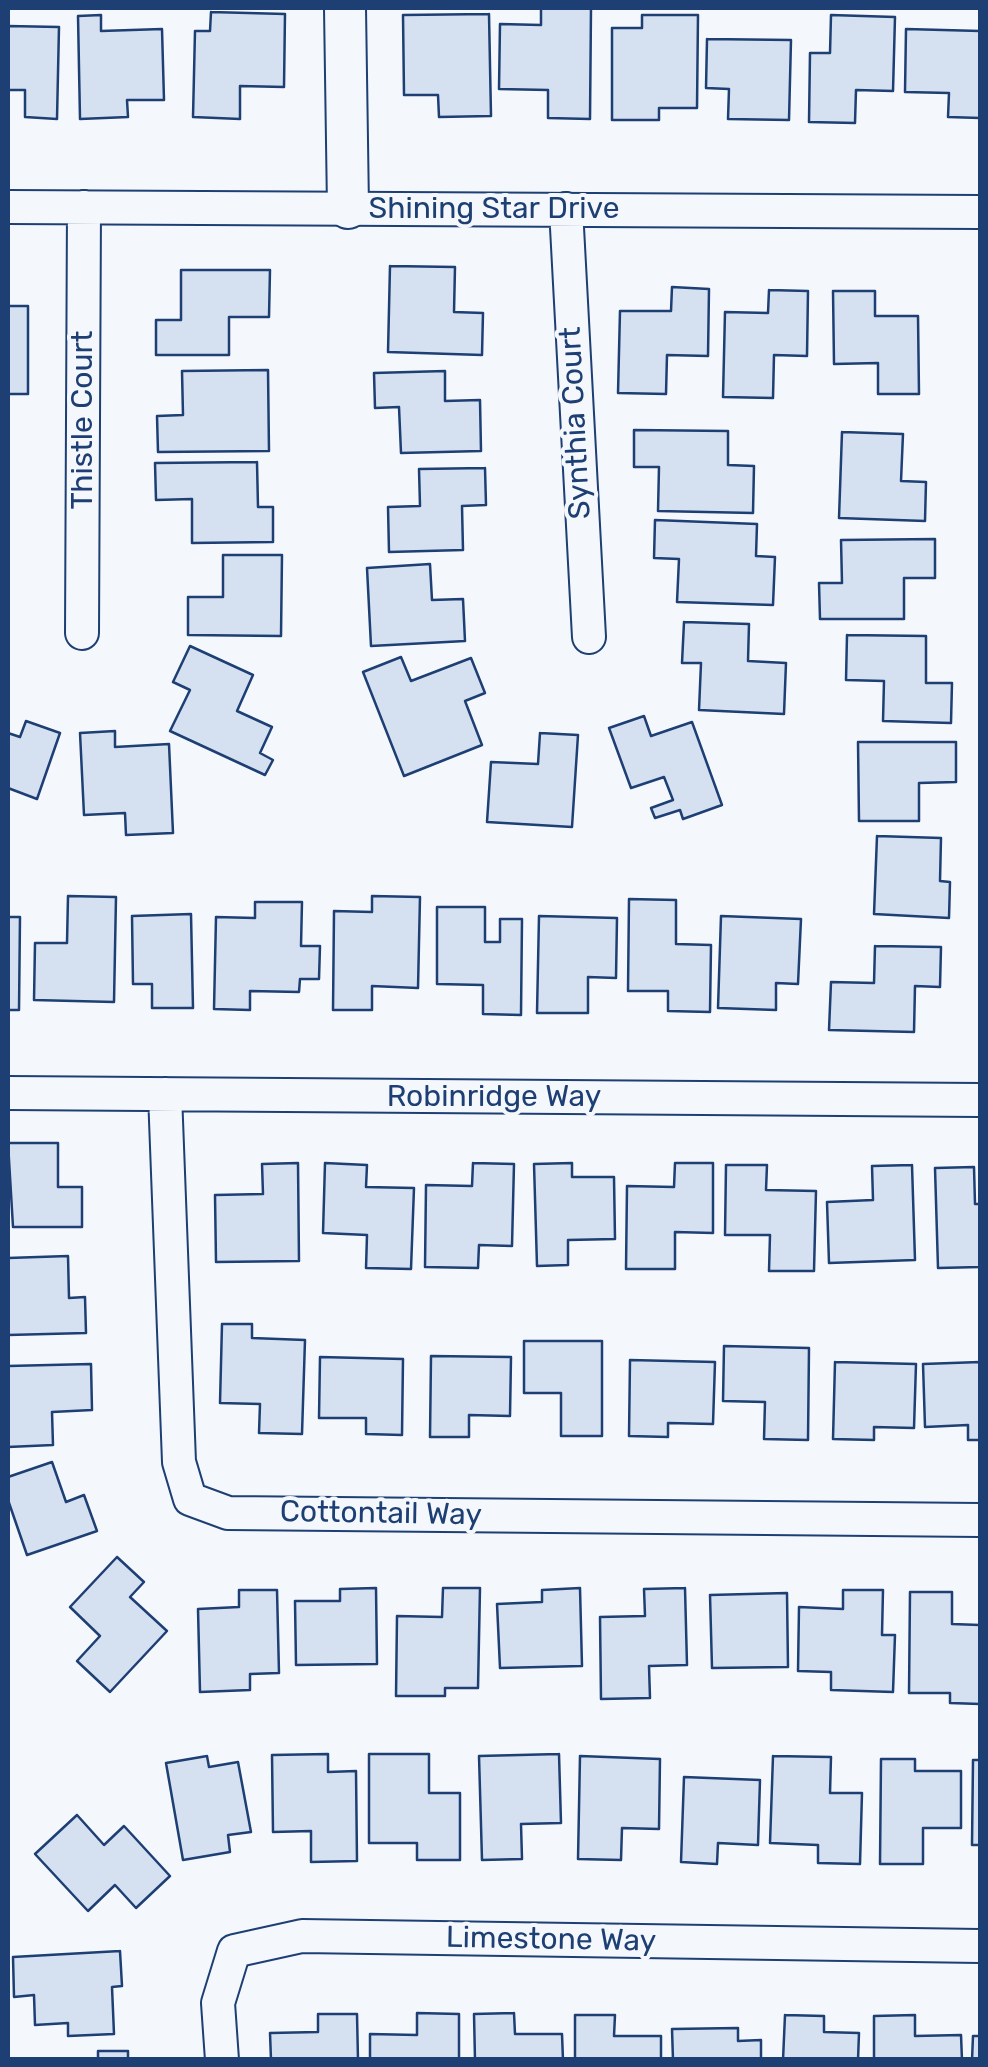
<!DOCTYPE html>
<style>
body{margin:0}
#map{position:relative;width:988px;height:2067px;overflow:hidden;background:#f4f7fb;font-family:Rubik,sans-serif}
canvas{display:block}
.frame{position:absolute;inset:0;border:10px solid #1d3f73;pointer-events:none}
</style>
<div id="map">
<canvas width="988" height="2067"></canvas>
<div class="frame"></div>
</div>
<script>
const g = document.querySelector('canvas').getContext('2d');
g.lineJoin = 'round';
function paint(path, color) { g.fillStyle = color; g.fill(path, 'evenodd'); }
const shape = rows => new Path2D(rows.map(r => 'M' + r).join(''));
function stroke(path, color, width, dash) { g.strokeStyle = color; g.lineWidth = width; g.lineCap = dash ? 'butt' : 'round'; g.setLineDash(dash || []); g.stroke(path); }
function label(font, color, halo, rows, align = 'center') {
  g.font = font + ' Rubik,sans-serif'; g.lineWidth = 8; g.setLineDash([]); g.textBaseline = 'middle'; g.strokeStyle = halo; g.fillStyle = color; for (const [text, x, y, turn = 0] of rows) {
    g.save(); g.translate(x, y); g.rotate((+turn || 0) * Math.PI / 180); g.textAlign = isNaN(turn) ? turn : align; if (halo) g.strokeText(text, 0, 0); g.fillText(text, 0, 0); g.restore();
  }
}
const building = shape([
 [541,8,591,8,590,119,548,118,548,90,499,89,500,24,541,25,541,8],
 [211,12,285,14,284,87,240,86,240,119,193,117,195,31,210,31,211,12],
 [489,14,491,116,439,117,438,95,404,95,403,15,489,14],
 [101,15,101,31,162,29,164,100,127,100,128,117,80,119,78,16,101,15],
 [642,15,698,15,697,108,659,108,659,120,612,120,612,28,642,28,642,15],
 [831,15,895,17,893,91,856,90,855,123,809,122,810,53,830,53,831,15],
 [8,26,59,27,57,119,25,117,25,90,8,90,8,26],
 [906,29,980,31,980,118,948,117,949,93,905,92,906,29],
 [707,39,791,40,789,120,728,119,729,89,706,88,707,39],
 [390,266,455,267,454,312,483,313,482,355,388,352,390,266],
 [181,270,270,270,269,317,229,317,229,355,156,355,156,320,181,320,181,270],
 [672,287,709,289,708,356,667,355,666,394,618,393,620,311,671,311,672,287],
 [769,290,808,291,807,356,774,355,773,398,723,397,725,312,768,313,769,290],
 [833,291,875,291,875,316,918,316,919,394,878,394,878,363,834,364,833,291],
 [8,306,28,306,28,394,8,394,8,306],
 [268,370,269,451,158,452,157,416,183,415,182,371,268,370],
 [445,371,445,401,480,400,481,451,401,453,399,407,375,408,374,373,445,371],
 [634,430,728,431,728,465,754,466,753,513,658,511,659,467,634,467,634,430],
 [842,432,903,434,901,481,926,482,925,521,839,518,842,432],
 [257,462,258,507,273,507,273,542,192,543,192,499,156,500,155,463,257,462],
 [485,468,486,505,462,506,463,550,389,552,388,507,420,506,419,469,485,468],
 [655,520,757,524,756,556,775,557,773,605,677,602,679,559,654,558,655,520],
 [935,539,935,578,904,578,904,619,820,619,819,583,842,583,841,540,935,539],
 [223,555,282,555,281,636,188,635,188,597,223,597,223,555],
 [430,564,432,600,463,599,465,641,371,646,367,568,430,564],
 [684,622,749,624,748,661,786,663,784,714,699,710,701,663,682,663,684,622],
 [847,635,926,636,926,683,952,683,951,723,883,721,884,681,846,680,847,635],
 [190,646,253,675,237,711,272,727,260,753,273,760,265,775,170,731,190,690,173,682,190,646],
 [401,657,411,681,471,658,485,693,465,701,482,745,404,776,363,672,401,657],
 [644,716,651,736,692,722,722,805,683,819,680,810,655,818,651,808,673,800,664,777,631,788,609,728,644,716],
 [26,721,60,733,37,799,8,788,8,733,20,737,26,721],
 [115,731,115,747,169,744,173,833,126,835,125,813,84,815,80,733,115,731],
 [540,733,578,735,572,827,487,822,491,762,538,764,540,733],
 [858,742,956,742,956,782,919,783,919,821,859,821,858,742],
 [877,836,941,838,940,881,950,882,949,918,874,914,877,836],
 [68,896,116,897,114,1002,34,1000,35,943,67,943,68,896],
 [372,896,420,897,418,988,372,986,372,1010,333,1010,334,911,372,912,372,896],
 [629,899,676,900,676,944,711,945,710,1012,668,1011,668,991,628,991,629,899],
 [255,902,302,902,301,946,320,946,319,979,300,979,299,992,250,991,250,1010,214,1009,216,917,255,918,255,902],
 [437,907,485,907,485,942,500,942,500,919,522,919,521,1015,483,1014,483,985,437,984,437,907],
 [191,914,193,1008,152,1008,152,984,133,984,132,916,191,914],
 [539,916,617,918,616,978,588,977,588,1013,537,1013,539,916],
 [721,916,801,919,798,984,776,983,776,1010,718,1008,721,916],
 [8,917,20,917,19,1010,8,1010,8,917],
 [875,946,941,947,940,987,915,986,914,1032,829,1030,831,982,874,983,875,946],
 [8,1143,58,1143,58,1187,82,1187,82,1227,13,1227,8,1143],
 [298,1163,299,1261,216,1262,215,1195,263,1194,262,1164,298,1163],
 [325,1163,367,1165,366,1187,414,1188,411,1269,366,1268,367,1235,323,1233,325,1163],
 [473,1163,514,1164,512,1246,479,1245,478,1268,425,1267,426,1185,472,1186,473,1163],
 [572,1163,572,1177,614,1177,615,1239,568,1240,568,1265,537,1266,534,1164,572,1163],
 [675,1163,713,1163,713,1233,675,1232,675,1269,626,1269,627,1186,674,1187,675,1163],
 [726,1165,767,1165,766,1190,816,1191,814,1271,769,1271,770,1235,725,1235,726,1165],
 [912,1165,915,1260,829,1263,827,1202,873,1200,872,1166,912,1165],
 [974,1167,975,1204,980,1204,980,1267,938,1268,935,1168,974,1167],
 [68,1256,69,1298,85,1297,86,1333,8,1335,8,1258,68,1256],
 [222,1324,252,1324,252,1338,305,1340,302,1434,259,1433,260,1404,220,1403,222,1324],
 [524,1341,602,1341,602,1436,561,1436,561,1393,524,1393,524,1341],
 [724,1346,809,1348,808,1440,764,1439,765,1402,723,1401,724,1346],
 [431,1356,511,1357,510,1416,469,1415,469,1437,430,1437,431,1356],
 [320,1357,403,1359,402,1435,366,1434,366,1418,319,1418,320,1357],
 [630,1360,715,1362,713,1424,668,1423,668,1437,629,1436,630,1360],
 [835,1362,916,1364,914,1428,874,1427,874,1440,833,1439,835,1362],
 [980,1362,980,1440,968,1440,968,1425,925,1427,923,1364,980,1362],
 [91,1364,92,1410,52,1412,53,1445,8,1447,8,1366,91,1364],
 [52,1462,66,1502,84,1495,97,1531,27,1555,8,1500,8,1477,52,1462],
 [117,1557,144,1582,130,1597,167,1631,110,1692,77,1661,100,1636,70,1607,117,1557],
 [376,1588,377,1664,296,1665,295,1601,340,1601,340,1589,376,1588],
 [443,1588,480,1588,478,1688,445,1688,445,1696,396,1696,397,1616,442,1617,443,1588],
 [580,1588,582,1666,500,1668,497,1604,542,1602,542,1590,580,1588],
 [685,1588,687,1665,649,1666,650,1698,601,1699,600,1617,645,1616,644,1589,685,1588],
 [239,1590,277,1590,279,1673,250,1674,250,1690,200,1692,198,1609,239,1607,239,1590],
 [843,1590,883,1590,882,1635,895,1635,893,1692,831,1690,831,1672,798,1671,799,1607,843,1609,843,1590],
 [910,1592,952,1592,952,1624,980,1625,980,1704,950,1703,950,1693,909,1693,910,1592],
 [787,1593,788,1667,712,1668,710,1595,787,1593],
 [328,1754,328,1772,356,1771,357,1861,311,1862,311,1831,273,1832,272,1755,328,1754],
 [369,1754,429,1754,429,1793,460,1793,460,1860,417,1860,417,1843,369,1843,369,1754],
 [559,1754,561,1823,521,1824,522,1859,482,1860,479,1756,559,1754],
 [207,1756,209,1767,238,1762,251,1832,228,1835,230,1852,183,1860,166,1763,207,1756],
 [580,1756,660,1759,659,1829,622,1828,621,1860,578,1859,580,1756],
 [773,1756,831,1757,830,1793,862,1793,860,1864,818,1863,818,1845,770,1843,773,1756],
 [881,1759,915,1759,915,1771,961,1771,961,1828,923,1828,923,1864,880,1864,881,1759],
 [973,1760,980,1760,980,1845,972,1845,973,1760],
 [684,1777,760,1780,758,1845,718,1843,717,1864,681,1862,684,1777],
 [77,1815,104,1845,124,1826,170,1876,136,1908,115,1885,88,1911,35,1854,77,1815],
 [120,1951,122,1986,112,1987,114,2034,68,2036,68,2023,35,2025,34,1995,14,1997,13,1957,120,1951],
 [417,2013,459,2014,459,2060,370,2060,370,2034,417,2035,417,2013],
 [514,2013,515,2034,562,2034,563,2060,475,2060,474,2014,514,2013],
 [318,2014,357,2014,358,2060,271,2060,270,2033,318,2032,318,2014],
 [575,2015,615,2015,614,2036,661,2036,661,2060,575,2060,575,2015],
 [785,2015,824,2016,824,2032,859,2033,858,2060,783,2060,785,2015],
 [915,2015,915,2036,961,2035,962,2060,874,2060,874,2016,915,2015],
 [738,2028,738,2041,761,2040,761,2060,673,2060,672,2029,738,2028],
 [973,2036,980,2036,980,2060,972,2060,973,2036],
 [98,2051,128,2051,128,2060,98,2060,98,2051]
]);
paint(building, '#d5e0f0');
stroke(building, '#1d3f73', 2.5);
const minor = shape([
 [8,207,980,212],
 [566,209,589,637],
 [82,633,84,207],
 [8,1093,980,1100],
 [165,1094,179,1462,190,1499,228,1513,980,1520],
 [222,2060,218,2003,234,1951,302,1936,980,1946]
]);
const tertiary = shape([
 [345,8,348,208]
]);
stroke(minor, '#1d3f73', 36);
stroke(tertiary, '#1d3f73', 44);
stroke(minor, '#f4f7fb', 32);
stroke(tertiary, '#f4f7fb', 40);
label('30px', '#1d3f73', '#f4f7fb', [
 ["Shining Star Drive",494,209],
 ["Thistle Court",83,420,-90],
 ["Synthia Court",576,423,-93],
 ["Robinridge Way",494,1097],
 ["Cottontail Way",381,1514,1],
 ["Limestone Way",551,1940,1]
]);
</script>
